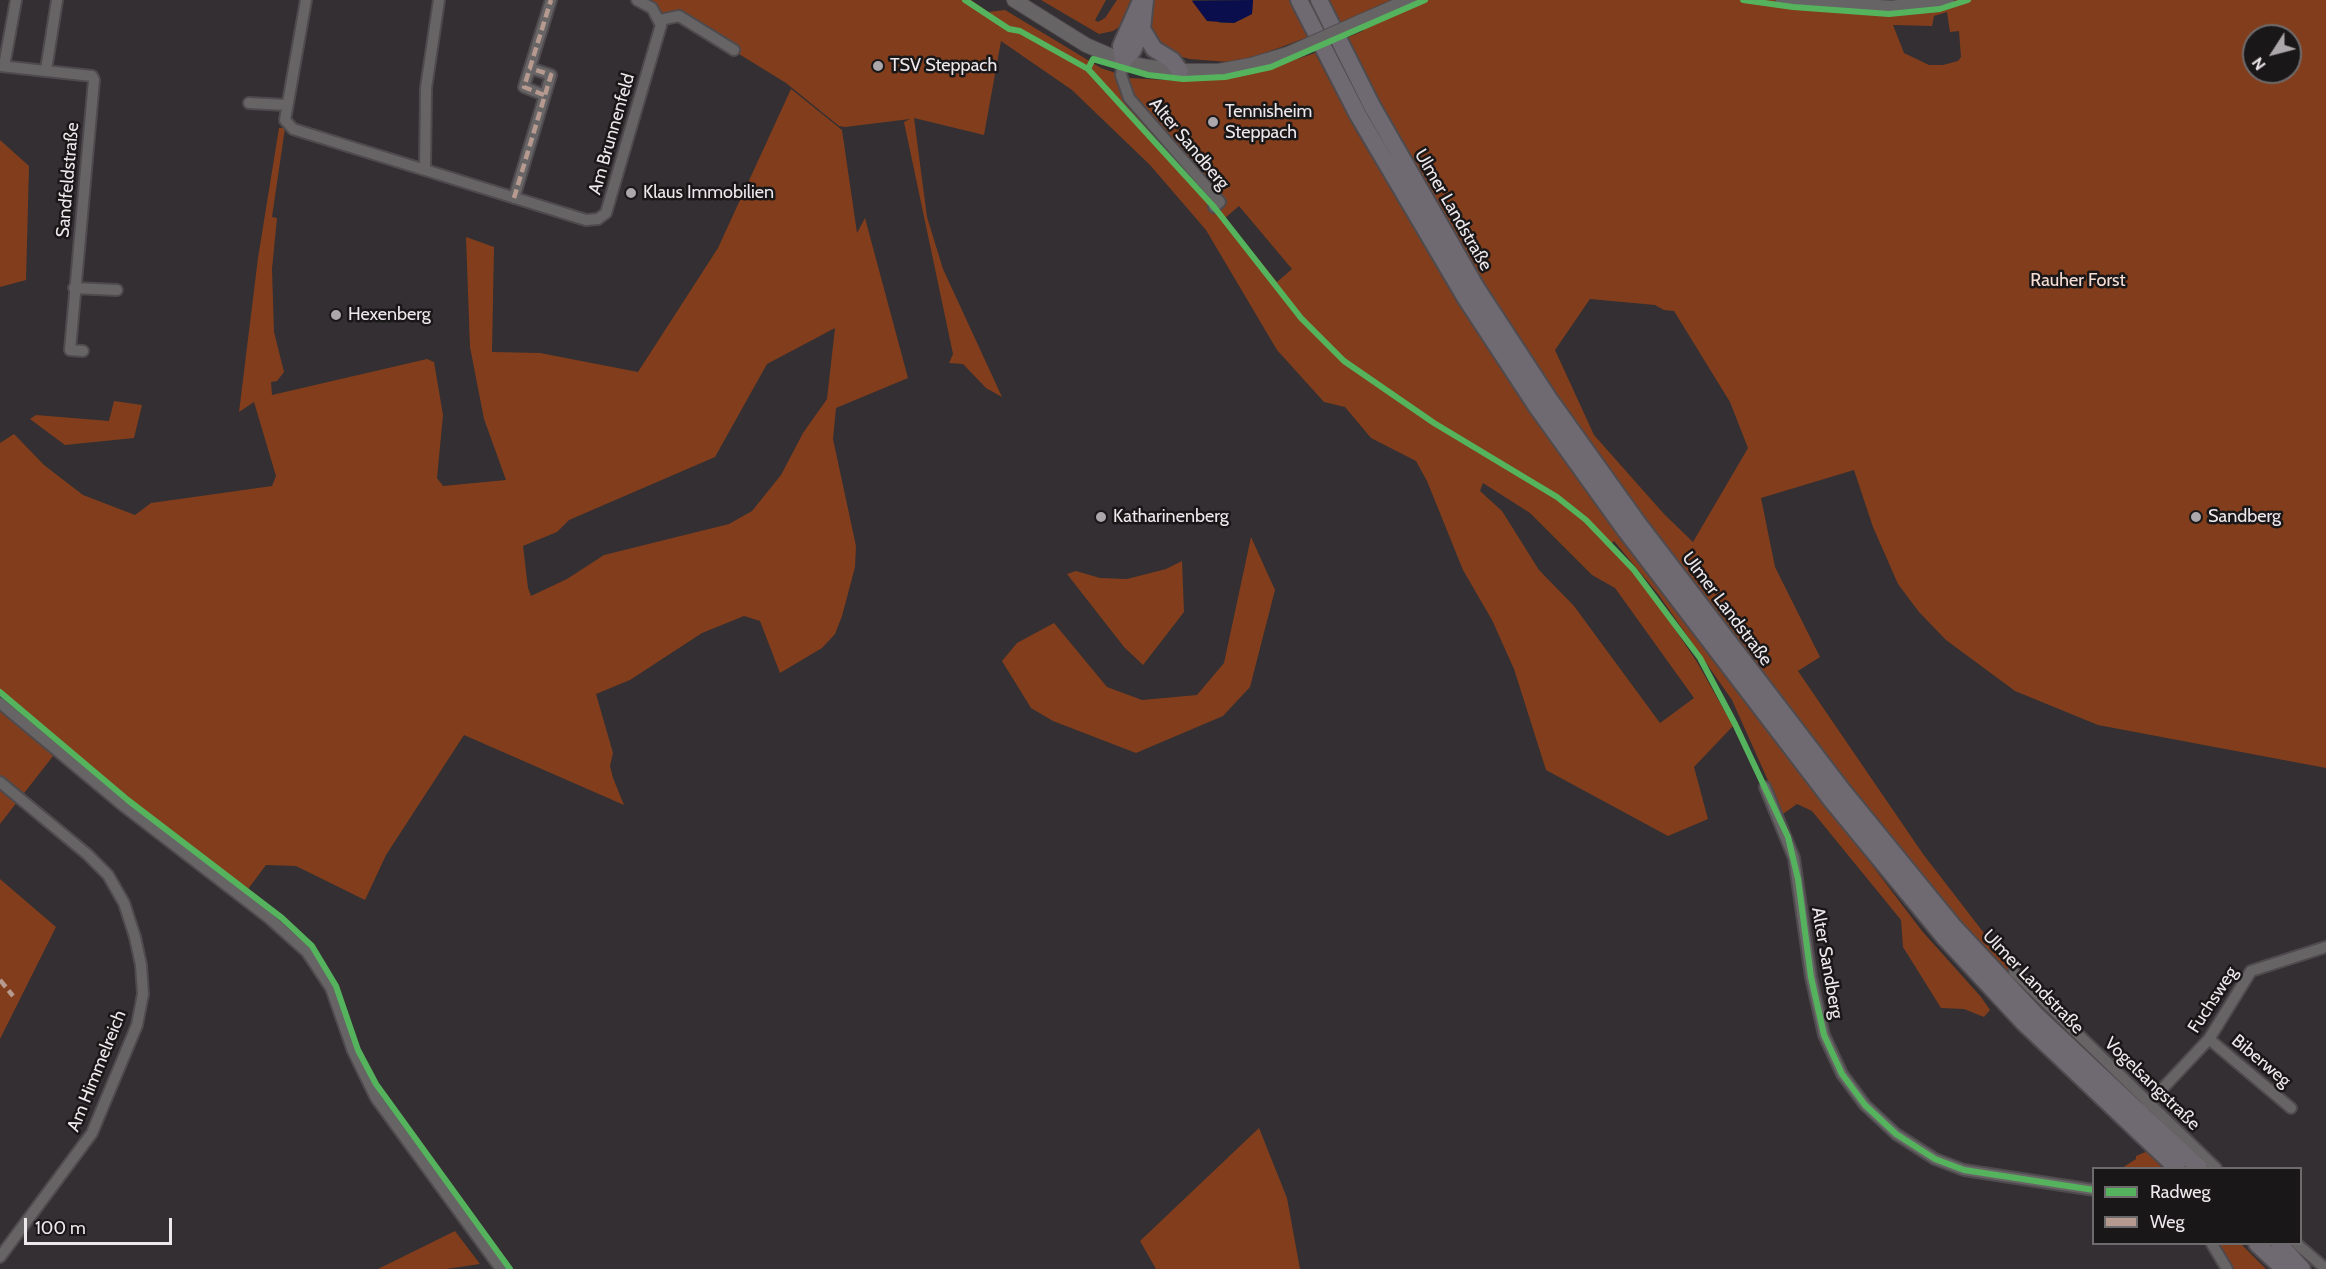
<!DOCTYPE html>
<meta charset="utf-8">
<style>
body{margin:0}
#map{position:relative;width:2326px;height:1269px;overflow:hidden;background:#332f32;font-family:Cabin,sans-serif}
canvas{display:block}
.legend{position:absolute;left:2092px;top:1167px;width:210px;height:78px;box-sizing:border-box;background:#1a1719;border:2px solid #6e6b6d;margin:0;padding:8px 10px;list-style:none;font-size:18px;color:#ede8eb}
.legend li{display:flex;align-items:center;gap:12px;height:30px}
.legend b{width:30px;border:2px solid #6e6b6d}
.north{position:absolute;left:2242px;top:24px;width:60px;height:60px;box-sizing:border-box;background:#1a1719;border:2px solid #6e6b6d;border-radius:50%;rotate:234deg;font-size:16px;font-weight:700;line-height:24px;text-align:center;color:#ede8eb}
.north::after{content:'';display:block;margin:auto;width:21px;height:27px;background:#aca7aa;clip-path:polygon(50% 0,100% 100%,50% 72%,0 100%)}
.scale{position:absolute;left:24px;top:1218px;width:148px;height:27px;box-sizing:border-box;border:3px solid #ede8eb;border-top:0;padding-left:8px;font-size:18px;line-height:21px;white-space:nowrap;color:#ede8eb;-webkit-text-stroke:4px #1a1719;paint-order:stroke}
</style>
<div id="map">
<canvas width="2326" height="1269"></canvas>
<ul class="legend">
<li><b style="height:8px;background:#56b35d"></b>Radweg</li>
<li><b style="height:8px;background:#b69a8f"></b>Weg</li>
</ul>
<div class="north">N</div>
<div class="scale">100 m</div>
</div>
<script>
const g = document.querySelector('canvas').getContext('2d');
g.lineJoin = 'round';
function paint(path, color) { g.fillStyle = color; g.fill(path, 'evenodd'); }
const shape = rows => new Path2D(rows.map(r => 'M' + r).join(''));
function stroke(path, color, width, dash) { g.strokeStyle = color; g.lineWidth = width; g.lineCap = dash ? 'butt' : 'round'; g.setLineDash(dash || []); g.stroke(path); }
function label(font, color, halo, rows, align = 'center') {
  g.font = font + ' Cabin,sans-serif'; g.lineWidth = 5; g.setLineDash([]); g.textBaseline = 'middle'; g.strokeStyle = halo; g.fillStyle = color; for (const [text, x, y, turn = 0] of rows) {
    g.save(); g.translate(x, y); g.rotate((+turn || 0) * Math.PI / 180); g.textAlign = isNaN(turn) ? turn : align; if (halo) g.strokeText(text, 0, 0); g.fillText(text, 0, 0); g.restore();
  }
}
paint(shape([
 [637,0,971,0,988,12,1005,10,1101,68,1130,78,1183,81,1225,79,1270,68,1315,53,1356,131,1421,239,1494,359,1556,449,1922,931,1981,997,1990,1010,1984,1017,1964,1009,1941,1008,1903,947,1901,920,1812,811,1797,804,1783,814,1732,700,1658,594,1614,541,1609,546,1631,567,1666,616,1697,662,1733,726,1694,767,1708,819,1668,836,1546,770,1514,669,1492,620,1463,570,1427,481,1416,461,1371,438,1345,407,1324,402,1277,350,1206,230,1150,165,1072,90,1001,41,984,135,914,118,927,217,943,269,1002,397,986,388,963,364,949,363,953,354,904,122,910,119,845,127,839,126,786,83,679,17,669,18],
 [1239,206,1292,269,1277,282,1225,218],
 [1483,483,1530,513,1592,575,1615,588,1694,698,1660,723,1574,606,1539,570,1502,511,1480,491],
 [1041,0,1106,0,1095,20,1098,22,1105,18,1117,0,1131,0,1119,27,1113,31,1099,34],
 [1152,0,1192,0,1220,23,1234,23,1252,14,1253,0,1291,0,1308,37,1249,59,1228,62,1190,59,1166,53,1150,32],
 [1328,0,2326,0,2326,768,2098,725,2015,691,1946,640,1919,612,1898,584,1873,527,1854,470,1761,498,1775,567,1820,657,1798,671,1923,854,2014,972,2009,978,1950,914,1876,822,1690,582,1568,416,1467,258,1413,167,1346,38,1363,31,1357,16,1339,23],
 [1947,12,1950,32,1959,31,1961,57,1958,61,1943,65,1929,65,1904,53,1893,25,1932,26,1934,16],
 [2254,36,2290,36,2290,72,2254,72],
 [1590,299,1655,305,1664,310,1674,311,1730,402,1748,448,1693,542,1664,514,1594,435,1555,350],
 [791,89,842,130,857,233,865,218,908,378,836,408,833,439,856,546,855,567,842,616,835,634,822,648,780,673,760,621,744,616,702,633,630,680,596,694,613,753,610,766,613,778,624,805,464,735,386,855,365,900,296,866,266,865,248,889,131,800,0,690,0,443,14,434,44,465,83,495,135,515,151,503,272,486,276,476,254,402,239,412,258,258,279,128,285,128,272,217,277,218,272,269,274,332,284,372,277,381,271,382,272,395,427,359,434,362,443,415,437,478,443,486,506,480,484,419,470,347,466,237,494,247,492,352,540,353,638,372,718,248],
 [835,328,827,399,803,433,781,475,752,511,729,524,604,555,567,579,531,596,528,588,523,546,557,532,569,520,715,457,767,364],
 [0,140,29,166,26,280,0,287],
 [114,401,142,405,134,438,65,445,30,419,36,415,109,421],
 [1251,537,1275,590,1250,687,1223,716,1136,753,1053,721,1031,708,1002,661,1017,643,1054,623,1107,687,1142,700,1197,695,1224,663],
 [1182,561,1184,612,1143,665,1124,647,1067,574,1076,571,1100,578,1127,579,1166,569],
 [0,703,57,751,0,824],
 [0,879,56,927,0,1039],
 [1259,1128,1287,1198,1300,1269,1156,1269,1140,1241],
 [2148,1151,2162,1168,2122,1168,2136,1159,2136,1156],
 [455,1231,480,1264,446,1269,378,1269],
 [2216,1244,2241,1244,2266,1269,2231,1269]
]), '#823e1c');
paint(shape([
 [1253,0,1252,14,1234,23,1207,21,1192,1]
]), '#0b0e4c');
const minor = shape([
 [306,0,285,120,293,129,425,170,426,88,439,0],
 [660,20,679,16,734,50],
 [1123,61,1121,75,1129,98,1220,202,1214,207],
 [0,66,92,76,94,80,70,350,83,351],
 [4,66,16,0],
 [46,70,57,0],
 [544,95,524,87,551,0],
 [249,103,286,105],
 [425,170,586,220,598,219,606,213,661,25,652,8,637,0],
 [514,198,551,75,530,68],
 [74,288,117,290],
 [0,703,121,804,269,918,307,952,331,988,353,1051,376,1098,501,1269],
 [0,782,87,854,108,875,124,903,135,937,141,965,143,994,137,1025,92,1133,0,1257],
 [1765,787,1794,858,1811,977,1824,1035,1842,1074,1865,1105,1896,1134,1935,1159,1964,1170,2094,1190],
 [2014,972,2216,1168],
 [2209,1039,2291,1108],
 [2148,1104,2209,1039,2251,971,2326,947],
 [2212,1244,2227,1269],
 [2297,1244,2326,1269]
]);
const tertiary = shape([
 [1014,0,1086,45,1123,61,1143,66,1180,71,1218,71,1251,65,1288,54],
 [1783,0,1892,8,1947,0],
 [1360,22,1410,0]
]);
const primary = shape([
 [1299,0,1358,115,1465,297,1537,407,1626,531,1832,801,1944,937,2024,1023,2177,1168],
 [1319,0,1372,106,1477,289,1549,399,1637,522,1843,791,1954,927,2035,1014,2199,1168],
 [1142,29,1154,49,1172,60,1180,71],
 [1123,61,1133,50,1142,29,1145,0],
 [1123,61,1121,46,1140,3],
 [2257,1244,2284,1269],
 [2279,1244,2302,1269]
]);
stroke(minor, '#4e4a4d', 14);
stroke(tertiary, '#4e4a4d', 16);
stroke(primary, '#4e4a4d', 20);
stroke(minor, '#676466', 10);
stroke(tertiary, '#676466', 14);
stroke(primary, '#6f6a71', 16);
const tertiaryBridge = shape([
 [1288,54,1360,22]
]);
stroke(tertiaryBridge, '#4e4a4d', 16, []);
stroke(tertiaryBridge, '#676466', 14);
stroke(shape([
 [544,95,524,87,551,0],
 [514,198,551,75,530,68],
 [0,980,13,996]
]), '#b69a8f', 4.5, [9, 4.5]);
stroke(shape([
 [965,0,1009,29,1020,31,1088,69,1214,207,1301,318,1344,361,1434,423,1557,497,1586,520,1634,570,1700,658,1735,724,1788,837,1798,879,1811,977,1824,1035,1842,1074,1865,1105,1896,1134,1935,1159,1964,1170,2094,1190],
 [1743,0,1793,7,1889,14,1940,9,1968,0],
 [1088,69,1093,59,1148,75,1183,79,1225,77,1271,67,1425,0],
 [0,692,129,801,282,918,312,946,336,986,358,1050,376,1084,510,1269]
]), '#56b35d', 6);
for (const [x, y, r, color] of [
 [878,66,6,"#aca7aa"],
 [1213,122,6,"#aca7aa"],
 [631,193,6,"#aca7aa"],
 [336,315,6,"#aca7aa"],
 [1101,517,6,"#aca7aa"],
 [2196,517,6,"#aca7aa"]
]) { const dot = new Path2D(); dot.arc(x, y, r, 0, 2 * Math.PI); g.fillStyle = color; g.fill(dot); stroke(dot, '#1a1719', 2); }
label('18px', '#ede8eb', '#1a1719', [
 ["TSV Steppach",890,66],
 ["Tennisheim",1225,112],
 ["Steppach",1225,133],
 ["Klaus Immobilien",643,193],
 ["Hexenberg",348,315],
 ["Katharinenberg",1113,517],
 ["Sandberg",2208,517]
], 'left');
label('18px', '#ede8eb', '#1a1719', [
 ["Am Brunnenfeld",612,134,-74],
 ["Alter Sandberg",1189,144,50],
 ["Sandfeldstraße",68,180,-85],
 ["Ulmer Landstraße",1453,210,60],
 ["Ulmer Landstraße",1727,609,53],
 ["Alter Sandberg",1827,963,80],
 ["Ulmer Landstraße",2033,982,46],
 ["Fuchsweg",2213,1000,-57],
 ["Biberweg",2261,1061,40],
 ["Am Himmelreich",97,1071,-68],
 ["Vogelsangstraße",2152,1084,44]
]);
label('18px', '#f5ddd3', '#1a1719', [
 ["Rauher Forst",2078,281]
]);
</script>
